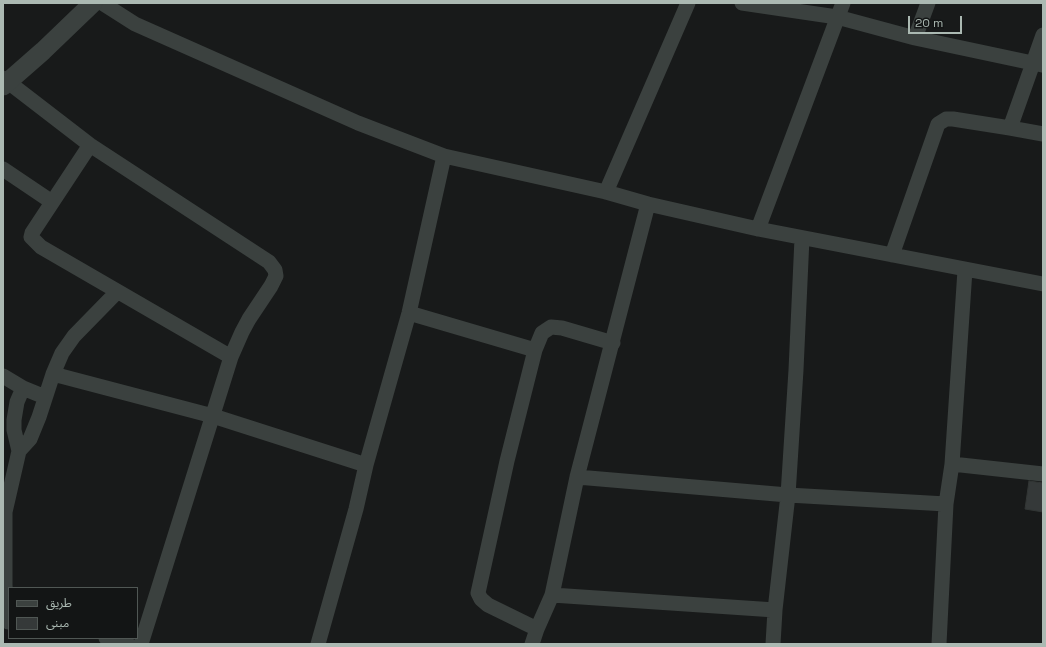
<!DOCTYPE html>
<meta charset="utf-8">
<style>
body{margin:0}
#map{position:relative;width:1046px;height:647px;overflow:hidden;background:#181a1a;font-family:"Space Grotesk","Noto Sans Arabic",sans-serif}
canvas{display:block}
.frame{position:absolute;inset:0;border:4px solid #abb9b2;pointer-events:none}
.legend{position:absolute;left:8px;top:587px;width:130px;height:52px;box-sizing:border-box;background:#131515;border:1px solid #505754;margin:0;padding:5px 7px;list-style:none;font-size:12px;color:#abb9b2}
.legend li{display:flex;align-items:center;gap:8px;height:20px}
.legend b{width:20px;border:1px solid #505754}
.scale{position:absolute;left:908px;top:16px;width:54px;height:18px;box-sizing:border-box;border:2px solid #abb9b2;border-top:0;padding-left:5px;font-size:12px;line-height:14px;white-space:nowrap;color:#abb9b2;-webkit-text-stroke:3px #131515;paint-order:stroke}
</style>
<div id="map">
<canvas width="1046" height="647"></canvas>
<div class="frame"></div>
<ul class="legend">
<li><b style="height:5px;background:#3b413f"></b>طريق</li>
<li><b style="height:11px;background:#353939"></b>مبنى</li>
</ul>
<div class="scale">20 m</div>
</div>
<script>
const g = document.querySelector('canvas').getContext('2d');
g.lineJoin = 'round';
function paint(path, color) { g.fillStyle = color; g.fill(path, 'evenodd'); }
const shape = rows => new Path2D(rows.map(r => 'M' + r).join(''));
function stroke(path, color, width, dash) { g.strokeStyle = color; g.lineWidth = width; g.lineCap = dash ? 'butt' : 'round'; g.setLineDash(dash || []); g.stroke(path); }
const building = shape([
 [1029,481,1043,483,1043,512,1025,509,1029,481]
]);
paint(building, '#353939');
stroke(building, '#323635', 1);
stroke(shape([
 [102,3,135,24,358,123,444,156,606,192,648,204,758,229,1043,284],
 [742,3,837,17,915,38,1042,65],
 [915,38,928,3],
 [3,78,90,145,269,262,275,270,276,276,271,286,249,319,242,332,231,357,141,644],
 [1010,128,1043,134],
 [90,145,32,233,31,237,41,247,231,357],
 [3,169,52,202],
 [606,192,688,3],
 [758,229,843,3],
 [892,255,938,124,946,119,953,119,1010,128,1043,35],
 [409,313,535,350],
 [53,374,213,416,366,465],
 [3,376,23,388,45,397],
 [19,451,30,439,39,417,53,374,62,353,74,336,117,292],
 [952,464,1043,474],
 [577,477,788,495,946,504],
 [552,595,775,610],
 [8,622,5,585,5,512,19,451,14,430,14,420,17,402,23,388],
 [537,629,488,605,481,599,478,593,507,461,535,350,542,333,551,327,562,328,613,343],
 [106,638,128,644],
 [318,644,356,509,366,465,409,313,444,156],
 [532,644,537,629,552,595,577,477,648,204],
 [773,644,775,610,788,495,796,370,802,238],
 [939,644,946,504,952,464,965,270]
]), '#3b413f', 15);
stroke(shape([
 [3,86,43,51,93,3]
]), '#3b413f', 19);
</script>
